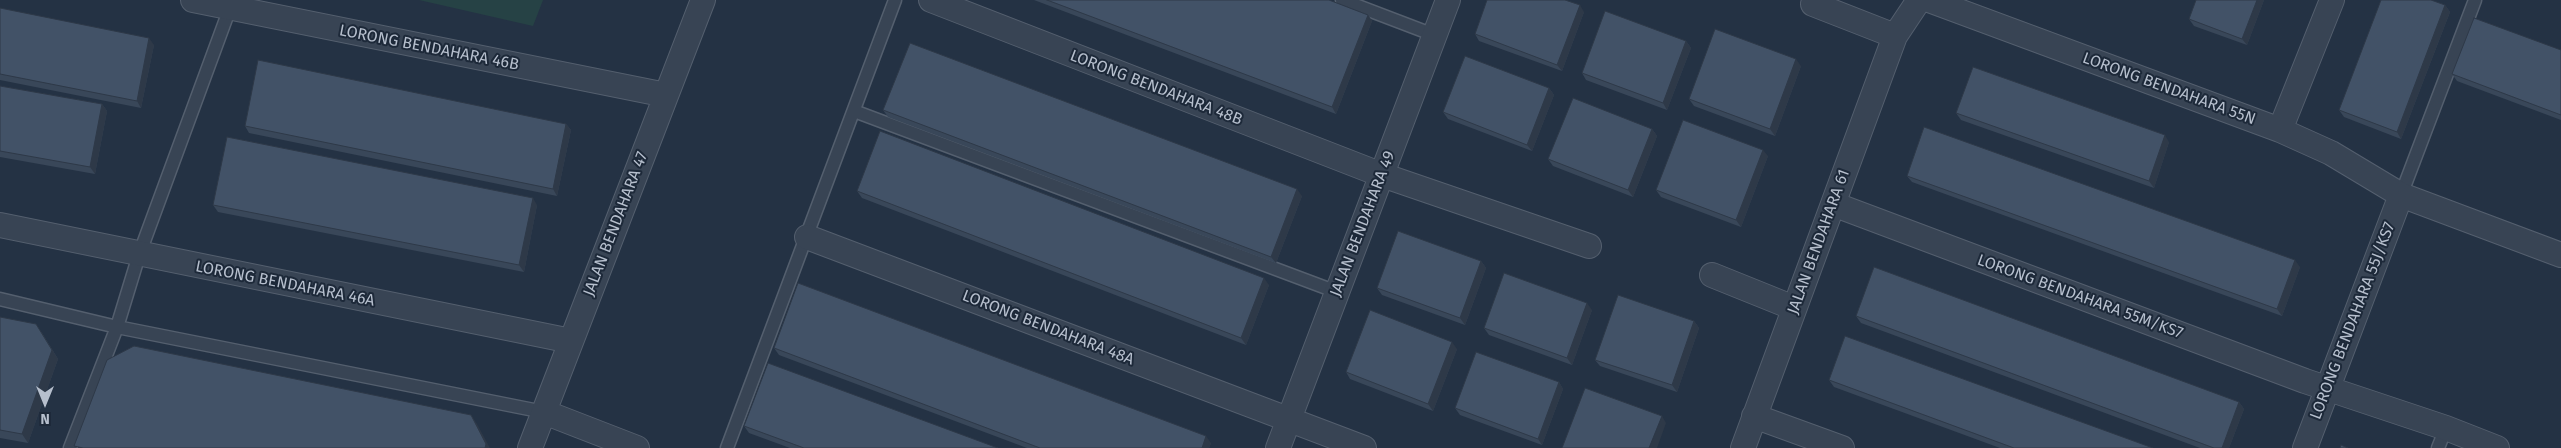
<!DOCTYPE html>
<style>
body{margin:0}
#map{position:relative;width:2561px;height:448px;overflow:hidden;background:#243244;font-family:"Fira Sans",sans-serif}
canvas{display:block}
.north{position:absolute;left:20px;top:378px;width:50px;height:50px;-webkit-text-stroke:4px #1d2939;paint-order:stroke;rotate:180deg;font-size:14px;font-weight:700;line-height:20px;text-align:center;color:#b6bfcd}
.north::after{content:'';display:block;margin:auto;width:18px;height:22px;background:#b6bfcd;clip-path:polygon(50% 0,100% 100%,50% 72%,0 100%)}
</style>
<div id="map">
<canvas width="2561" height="448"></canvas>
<div class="north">N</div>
</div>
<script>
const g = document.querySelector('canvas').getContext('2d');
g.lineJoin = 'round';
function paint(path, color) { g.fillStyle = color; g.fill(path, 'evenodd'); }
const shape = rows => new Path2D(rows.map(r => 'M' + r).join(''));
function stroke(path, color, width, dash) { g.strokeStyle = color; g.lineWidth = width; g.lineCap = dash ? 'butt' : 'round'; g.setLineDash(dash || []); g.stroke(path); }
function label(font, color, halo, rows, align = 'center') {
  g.font = font + ' "Fira Sans",sans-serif'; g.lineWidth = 4; g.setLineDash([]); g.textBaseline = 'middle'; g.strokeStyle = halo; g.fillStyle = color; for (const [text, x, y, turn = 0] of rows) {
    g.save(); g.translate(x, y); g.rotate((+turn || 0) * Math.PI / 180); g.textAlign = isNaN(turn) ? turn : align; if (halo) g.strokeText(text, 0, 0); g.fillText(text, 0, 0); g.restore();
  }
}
paint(shape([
 [419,0,543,0,533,26]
]), '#264245');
const service = shape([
 [1342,0,1434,35],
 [854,111,1337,292],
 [2401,195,2475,0],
 [0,299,117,327,544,412],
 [70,448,117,327,139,255,230,8],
 [727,448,895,0],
 [2438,448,2446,428]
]);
const minor = shape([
 [193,0,666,95],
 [931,0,1382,175,1589,246],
 [1929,0,2280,130,2331,153,2401,195,2561,255],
 [1813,4,1895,36],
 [2280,130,2332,0],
 [1833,204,2305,381,2446,428,2497,448],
 [0,225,571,341],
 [807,237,1364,448],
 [1712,275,1794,308],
 [544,412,637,448],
 [1754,416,1842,448],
 [530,448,703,0],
 [1278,448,1448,0],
 [1743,448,1895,36,1919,0],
 [2305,448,2401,195]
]);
stroke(service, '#545f6e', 15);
stroke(minor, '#545f6e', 26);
stroke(service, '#384454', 12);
stroke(minor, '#384454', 24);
paint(shape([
 [1034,0,1329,0,1368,15,1372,21,1336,114],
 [2264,0,2247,45,2194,26,2189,19],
 [2445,5,2450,12,2401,139,2344,117,2339,110],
 [0,8,154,45,141,108,0,80],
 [1584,12,1562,71,1479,41,1475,34],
 [1686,41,1691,48,1667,110,1586,80,1582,73],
 [2561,50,2561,120,2457,81,2452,74],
 [1801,66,1775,136,1694,106,1689,99],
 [0,86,102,104,107,111,95,174,0,157],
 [1549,88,1554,95,1532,151,1448,119,1443,112],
 [883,110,1302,196,1276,263,888,117],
 [1956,113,2169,142,2154,188,1961,120],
 [566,124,571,130,557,196,249,133,245,126],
 [1652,129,1657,136,1633,197,1553,166,1548,159],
 [1768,156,1741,227,1661,197,1656,190],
 [1907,176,2300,267,2282,316,1912,182],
 [857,191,1269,285,1246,345,862,198],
 [213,205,537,205,524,272,218,212],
 [1481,261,1486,268,1465,325,1382,295,1377,288],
 [1592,310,1572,365,1489,335,1484,328],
 [1856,316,2239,402,2244,409,2229,448,2200,448,1861,323],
 [0,317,42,333,58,359,28,443,0,438],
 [1694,321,1699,328,1677,392,1600,366,1595,360],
 [774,348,1211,443,1209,448,1027,448,779,355],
 [1457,349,1433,411,1350,379,1346,372],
 [1829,380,2153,448,2000,448,1834,387],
 [1559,382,1563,389,1542,445,1460,415,1455,408],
 [744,426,998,448,790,448,749,433]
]), '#394759');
paint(shape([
 [2257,0,2264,0,2247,45,2242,39],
 [1580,5,1584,12,1562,71,1557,65],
 [2445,5,2450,12,2401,139,2397,132],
 [1368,15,1372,21,1336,114,1332,107],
 [149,38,154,45,141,108,137,101],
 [1686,41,1691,48,1667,110,1663,103],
 [1796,59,1801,66,1775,136,1770,129],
 [1549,88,1554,95,1532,151,1527,145],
 [102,104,107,111,95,174,90,167],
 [566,124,571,130,557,196,553,189],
 [1652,129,1657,136,1633,197,1628,190],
 [2165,135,2169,142,2154,188,2149,181],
 [1763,150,1768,156,1741,227,1736,220],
 [1297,189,1302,196,1276,263,1271,257],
 [533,198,537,205,524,272,519,265],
 [2295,260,2300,267,2282,316,2277,309],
 [1481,261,1486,268,1465,325,1460,318],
 [1264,278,1269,285,1246,345,1241,338],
 [1587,303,1592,310,1572,365,1567,358],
 [1694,321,1699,328,1677,392,1672,385],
 [36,324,58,359,28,443,22,434],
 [1452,342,1457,349,1433,411,1428,404],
 [1559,382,1563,389,1542,445,1538,439],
 [2239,402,2244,409,2229,448,2222,448],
 [471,415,477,424,490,448,485,448],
 [1662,416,1666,423,1657,448,1649,448],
 [1206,436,1211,443,1209,448,1202,448]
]), '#2e3948');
const building = shape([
 [1047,0,1329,0,1368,15,1332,107,1047,0],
 [1487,0,1565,0,1580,5,1557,65,1475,34,1487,0],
 [2196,0,2257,0,2242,39,2189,19,2196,0],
 [2381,0,2431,0,2445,5,2397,132,2339,110,2381,0],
 [0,8,149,38,137,101,0,74,0,8],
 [1605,11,1686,41,1663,103,1582,73,1605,11],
 [2474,18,2561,50,2561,115,2452,74,2474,18],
 [1715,29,1796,59,1770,129,1689,99,1715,29],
 [910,43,1297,189,1271,257,883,110,910,43],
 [1465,56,1549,88,1527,145,1443,112,1465,56],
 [258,60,566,124,553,189,245,126,258,60],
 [1973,67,2165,135,2149,181,1956,113,1973,67],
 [0,86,102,104,90,167,0,151,0,86],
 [1573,98,1652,129,1628,190,1548,159,1573,98],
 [1683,120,1763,150,1736,220,1656,190,1683,120],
 [1924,127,2295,260,2277,309,1907,176,1924,127],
 [880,131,1264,278,1241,338,857,191,880,131],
 [227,137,533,198,519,265,213,205,227,137],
 [1398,231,1481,261,1460,318,1377,288,1398,231],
 [1874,267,2239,402,2222,448,2214,448,1856,316,1874,267],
 [1504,273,1587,303,1567,358,1484,328,1504,273],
 [798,283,1206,436,1202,448,1040,448,774,348,798,283],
 [1618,295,1694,321,1672,385,1595,360,1618,295],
 [1370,310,1452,342,1428,404,1346,372,1370,310],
 [0,317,36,324,52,350,22,434,0,430,0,317],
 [1845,336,2153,448,2014,448,1829,380,1845,336],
 [134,346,471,415,486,444,485,448,83,448,74,446,107,360,134,346],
 [1476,352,1559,382,1538,439,1455,408,1476,352],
 [768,363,998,448,804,448,744,426,768,363],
 [1585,388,1662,416,1649,448,1562,448,1585,388],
 [2341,445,2348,448,2340,448,2341,445]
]);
paint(building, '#425267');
stroke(building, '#2e3948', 1);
label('16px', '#b6bfcd', '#1d2939', [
 ["LORONG BENDAHARA 46B",429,48,11],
 ["LORONG BENDAHARA 48B",1156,88,21],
 ["LORONG BENDAHARA 55N",2169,89,20],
 ["JALAN BENDAHARA 47",616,224,-69],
 ["JALAN BENDAHARA 49",1363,224,-69],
 ["JALAN BENDAHARA 61",1819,242,-70],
 ["LORONG BENDAHARA 46A",285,284,11],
 ["LORONG BENDAHARA 55M/KS7",2080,297,20],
 ["LORONG BENDAHARA 55J/KS7",2353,321,-69],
 ["LORONG BENDAHARA 48A",1048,328,21]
]);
</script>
